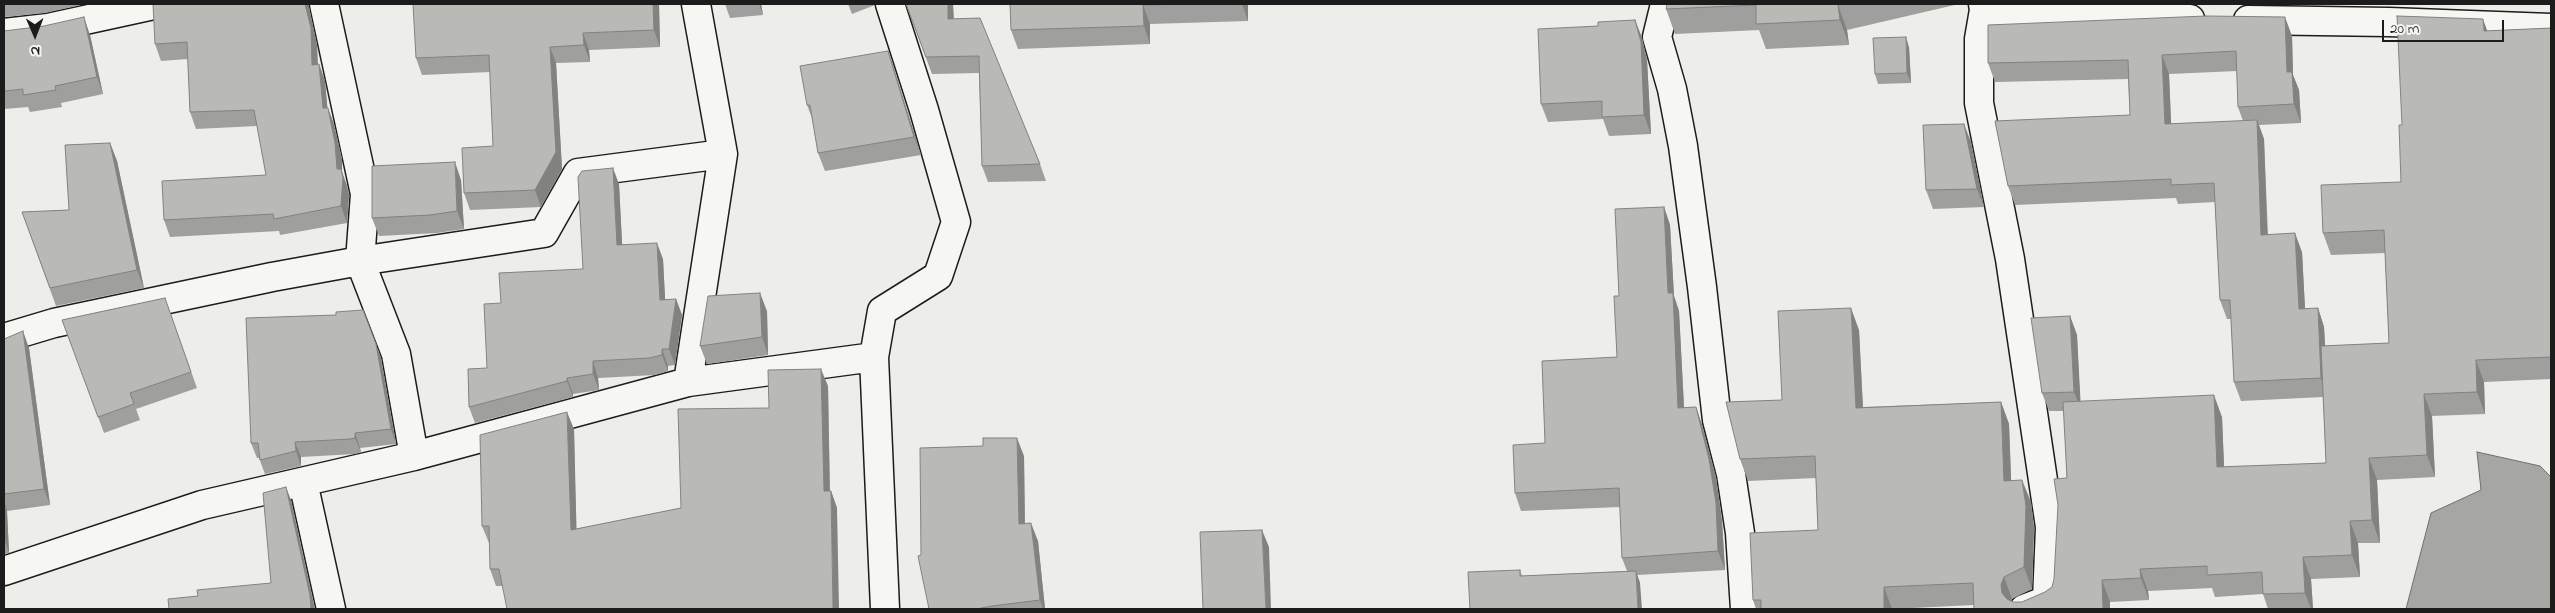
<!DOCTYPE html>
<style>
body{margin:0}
#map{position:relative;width:2555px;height:613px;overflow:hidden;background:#edede9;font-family:"Indie Flower",sans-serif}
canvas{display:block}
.frame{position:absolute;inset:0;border:5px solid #1c1c1c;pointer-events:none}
.north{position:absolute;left:10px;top:10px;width:50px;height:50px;-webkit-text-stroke:4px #f6f6f2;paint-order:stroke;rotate:179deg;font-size:14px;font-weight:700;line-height:20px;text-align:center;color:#1c1c1c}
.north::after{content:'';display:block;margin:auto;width:18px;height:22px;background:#1c1c1c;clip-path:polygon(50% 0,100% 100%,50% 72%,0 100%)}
.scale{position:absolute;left:2382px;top:20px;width:122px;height:22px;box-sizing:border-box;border:2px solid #1c1c1c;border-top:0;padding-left:6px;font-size:15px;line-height:18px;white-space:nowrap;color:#1c1c1c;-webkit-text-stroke:4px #f6f6f2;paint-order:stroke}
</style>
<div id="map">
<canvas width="2555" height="613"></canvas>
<div class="frame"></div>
<div class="north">N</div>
<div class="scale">20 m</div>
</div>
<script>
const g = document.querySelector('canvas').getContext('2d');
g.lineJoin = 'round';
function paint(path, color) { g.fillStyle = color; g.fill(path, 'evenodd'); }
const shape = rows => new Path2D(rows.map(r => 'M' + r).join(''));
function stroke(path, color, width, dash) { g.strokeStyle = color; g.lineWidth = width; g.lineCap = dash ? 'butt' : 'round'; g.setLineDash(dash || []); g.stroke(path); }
const water = shape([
 [2477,452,2540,466,2551,477,2551,609,2406,609,2431,513,2481,490,2477,452]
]);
paint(water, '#a6a6a3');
stroke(water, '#6f6f6d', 1);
const minor = shape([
 [324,4,365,194,360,261,396,354,414,456],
 [1665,4,1657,37,1672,89,1683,146,1702,287,1717,420,1731,474,1740,533,1745,609],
 [1983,4,1984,10,2190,19],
 [1984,10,1979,39,1979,103,2010,259,2050,527,2047,600,2024,609],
 [2248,20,2389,22,2551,28],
 [4,33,48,28,158,4],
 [4,338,54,323,272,277,360,261,544,233,578,173,723,154],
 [874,357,882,311,938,276,956,222,924,110,890,4],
 [688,382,723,154,696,4],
 [303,482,331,609],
 [4,571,202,505,414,456,688,382,874,357,885,609]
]);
stroke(minor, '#1c1c1c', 31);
stroke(minor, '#f6f6f2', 28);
paint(shape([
 [4,4,86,4,45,13,4,17],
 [659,4,660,47,589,50,590,62,556,63,562,169,541,207,470,210,464,193,493,146,490,72,422,75,416,58],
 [725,4,761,4,763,15,730,18],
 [848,4,875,4,875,5,852,14],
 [906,4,953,4,954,19,980,18,1040,164,1046,181,988,182,982,166,979,73,932,74],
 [1010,4,1248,4,1248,21,1150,24,1150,44,1018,49,1011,30],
 [1667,4,1959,4,1847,30,1849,45,1766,49,1759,30,1675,34,1666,9],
 [309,7,317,45,318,64,319,64,325,81,327,108,334,124,342,159,342,172,347,186,349,195,347,223,280,235,279,231,170,237,164,220,266,175,257,126,196,129,190,112,188,59,161,61,155,44],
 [1635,20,1642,38,1647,60,1651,134,1609,136,1603,119,1548,122,1541,104],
 [2551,28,2551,379,2484,382,2485,414,2432,416,2435,477,2377,480,2380,543,2358,543,2360,577,2311,579,2313,609,2268,609,2263,594,2215,597,2212,588,2148,591,2149,600,2110,602,1974,605,1892,609,1756,609,1753,600,1818,530,1816,478,1748,481,1740,459,1782,400,1859,330,1863,407,2001,402,2009,424,2011,481,2031,502,2034,528,2032,589,2012,599,2011,601,2013,602,2022,602,2045,592,2052,587,2054,579,2067,478,2064,411,2049,411,2042,393,2070,316,2077,335,2080,401,2222,417,2224,467,2326,463,2323,397,2241,401,2234,382,2231,319,2227,319,2220,300,2215,202,2178,204,2176,198,2015,205,2008,186,2130,115,2128,79,1995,82,1988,63,2292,36,2293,75,2299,90,2301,123,2259,125,2264,139,2268,234,2302,252,2305,309,2318,308,2324,327,2325,346,2389,343,2385,253,2331,255,2323,233,2401,182,2402,125,2488,31],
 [2237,71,2238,107,2243,121,2171,124,2169,74],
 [4,31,90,35,103,94,61,103,62,107,30,112,28,107,4,109],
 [1909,47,1911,83,1878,84,1875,74],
 [888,51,894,69,921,155,825,171,818,153,812,118,807,105],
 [1971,142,1984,207,1933,209,1926,190],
 [110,143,117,161,144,288,56,306,22,212,69,210],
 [461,180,464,229,437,233,379,236,372,218],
 [619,184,622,244,663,259,665,300,676,299,682,315,675,365,668,366,668,371,655,375,598,378,599,390,573,394,573,397,475,423,469,407,487,368,501,303,583,269],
 [1664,207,1670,225,1674,296,1679,311,1684,408,1696,407,1702,425,1716,477,1722,521,1725,570,1637,575,1640,583,1470,609,1520,570,1522,576,1627,571,1622,558,1620,507,1521,511,1515,493,1545,443,1617,357,1619,296],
 [165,298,197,388,136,409,140,420,104,433,62,320],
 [767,311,768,355,707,364,700,346],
 [4,339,29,348,50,505,7,511,9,553,4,555],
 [376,344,381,358,396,444,360,448,361,452,355,454,301,457,301,466,265,474,259,458,257,458,251,443],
 [828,386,830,491,831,491,837,508,503,586,496,586,490,569,490,543,489,543,482,526,574,429,576,529,681,508,769,408],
 [1024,456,1025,523,1038,541,1045,609,929,609,921,555]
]), '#9f9f9d');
paint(shape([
 [305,4,309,4,309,7,317,45,318,81,312,65],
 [653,4,659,4,660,47,654,30],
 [759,4,761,4,763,15],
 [948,4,953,4,954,36,948,19],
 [1242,4,1248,4,1248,21],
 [1143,5,1150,24,1150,44,1144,26],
 [1838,5,1847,30,1849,45,1840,20],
 [84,17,90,35,103,94,97,77],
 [2285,17,2292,36,2293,75,2299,90,2301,123,2294,104,2287,72],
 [2483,19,2491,41,2484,31],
 [1635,20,1642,38,1647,60,1651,134,1644,115],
 [583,33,589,50,590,62,584,45],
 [1906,37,1909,47,1911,83,1907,73],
 [550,47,556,63,562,169,541,207,535,190],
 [888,51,894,69,921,155,914,137],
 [2162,55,2169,74,2172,143,2165,124],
 [319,64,325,81,329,125,323,108],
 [328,108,334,124,342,159,342,172,347,186,349,195,347,223,341,206],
 [2257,120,2264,139,2268,254,2261,235],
 [1964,124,1971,142,1984,207,1977,189],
 [110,143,117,161,144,288,137,270],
 [455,162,461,180,464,229,457,211],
 [613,168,619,184,623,261,617,245],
 [1664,207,1670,225,1674,296,1679,311,1685,426,1678,408,1668,293],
 [2295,233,2302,252,2306,328,2299,309],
 [657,243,663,259,666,316,660,300],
 [760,293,767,311,768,355,762,337],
 [676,299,682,315,675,365,669,349],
 [1851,308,1859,330,1864,430,1856,408],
 [2318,308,2324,327,2328,397,2321,378],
 [2070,316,2077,335,2081,410,2074,392],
 [23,331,29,348,50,505,44,489],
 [376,344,381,358,396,444,391,429],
 [662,349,668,366,668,371,662,355],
 [2476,360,2484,382,2485,414,2477,392],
 [593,361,598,378,599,390,593,374],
 [821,369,828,386,830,508,824,491],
 [567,378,573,394,573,397,567,381],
 [2424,394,2432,416,2435,477,2427,455],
 [2214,395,2222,417,2225,490,2217,467],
 [2001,402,2009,424,2012,503,2004,481],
 [1696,407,1702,425,1716,477,1722,521,1725,570,1718,551],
 [567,412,574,429,577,548,571,530],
 [355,433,360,448,361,452,355,438],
 [1017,438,1024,456,1025,542,1019,524],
 [295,442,301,457,301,466,296,451],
 [2369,458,2377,480,2380,543,2372,520],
 [2022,480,2031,502,2034,528,2032,589,2024,567],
 [286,487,291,500,315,609,311,609],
 [831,491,837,508,839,609,833,609],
 [4,500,7,511,9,553,4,538],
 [2350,521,2358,543,2360,577,2352,555],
 [1031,523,1038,541,1045,609,1043,609,1040,600],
 [1262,530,1269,547,1271,609,1266,609],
 [2303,557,2311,579,2313,609,2311,609,2305,593],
 [2140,569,2148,591,2149,600,2141,578],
 [1636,571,1640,583,1642,609,1638,609],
 [2004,577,2012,599,2009,607,2002,593,2001,585],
 [2102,580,2110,602,2110,609,2103,609],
 [1884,587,1892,609,1884,609]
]), '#82827f');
const building = shape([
 [153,4,305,4,311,28,312,65,319,64,323,108,328,108,335,143,337,169,341,169,343,178,341,206,274,219,273,214,164,220,162,181,266,175,254,110,190,112,187,42,155,44,153,4],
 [413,4,653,4,654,30,583,33,584,45,550,47,556,152,535,190,464,193,462,148,493,146,489,55,416,58,413,4],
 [906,4,948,4,948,19,980,18,1040,164,982,166,979,56,926,57,906,4],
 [1010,4,1196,4,1143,5,1144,26,1011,30,1010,4],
 [1667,4,1844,4,1838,5,1840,20,1756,24,1756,5,1666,9,1667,4],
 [2206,16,2285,17,2287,72,2292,72,2294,104,2238,107,2236,51,2162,55,2165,124,2257,120,2261,235,2295,233,2299,309,2318,308,2321,378,2234,382,2230,300,2220,300,2214,183,2171,185,2171,179,2008,186,1995,121,2130,115,2128,60,1988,63,1988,25,2206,16],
 [2397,16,2483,19,2484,31,2551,28,2551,357,2476,360,2477,392,2424,394,2427,455,2369,458,2372,520,2350,521,2352,555,2303,557,2305,593,2263,594,2262,572,2207,575,2207,566,2140,569,2141,578,2102,580,2103,609,1974,609,1973,583,1884,587,1884,609,1761,609,1761,600,1753,600,1750,533,1818,530,1815,456,1740,459,1726,402,1782,400,1778,311,1851,308,1856,408,2001,402,2004,481,2022,480,2026,506,2024,567,2004,577,2001,585,2002,593,2007,599,2013,602,2022,602,2045,592,2052,587,2054,579,2058,505,2054,479,2067,478,2063,402,2214,395,2217,467,2326,463,2321,346,2389,343,2384,230,2323,233,2321,185,2401,182,2399,125,2402,125,2397,16],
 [84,17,97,77,55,86,56,90,23,95,23,89,4,91,4,31,44,26,84,17],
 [1635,20,1641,42,1644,115,1602,117,1602,101,1541,104,1538,29,1598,26,1598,22,1635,20],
 [1906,37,1907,73,1875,74,1873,38,1906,37],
 [888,51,914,137,818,153,810,105,807,105,800,66,888,51],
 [1964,124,1977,189,1926,190,1923,125,1964,124],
 [110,143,137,270,50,288,22,212,69,210,65,145,110,143],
 [455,162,457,211,430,215,372,218,372,166,455,162],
 [613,168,617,245,657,243,660,300,676,299,669,349,662,349,662,355,649,358,593,361,593,374,567,378,567,381,469,407,468,369,487,368,484,304,501,303,499,273,583,269,578,177,582,171,613,168],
 [1664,207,1668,293,1673,293,1678,408,1696,407,1709,459,1716,503,1718,551,1622,558,1619,488,1515,493,1513,445,1545,443,1542,361,1617,357,1614,296,1619,296,1615,209,1664,207],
 [760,293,762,337,700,346,708,296,760,293],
 [165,298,191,372,130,393,134,404,98,417,62,320,165,298],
 [363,310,376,344,391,429,355,433,355,438,350,439,295,442,296,451,260,460,258,443,251,443,246,318,336,315,336,312,363,310],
 [2070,316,2074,392,2042,393,2031,318,2070,316],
 [23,331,44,489,4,494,4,339,23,331],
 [821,369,824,491,831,491,833,609,507,609,499,569,490,569,489,526,482,526,480,435,567,412,571,530,681,508,678,409,769,408,768,370,821,369],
 [983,438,1017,438,1019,524,1031,523,1040,600,992,606,976,609,929,609,918,556,921,555,920,448,983,446,983,438],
 [286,487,310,595,311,609,169,609,168,599,198,596,197,590,271,583,263,493,286,487],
 [1262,530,1266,609,1203,609,1200,532,1262,530],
 [1520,570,1520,576,1636,571,1638,609,1470,609,1468,572,1520,570]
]);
paint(building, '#b9b9b6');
stroke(building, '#82827f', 1);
</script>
